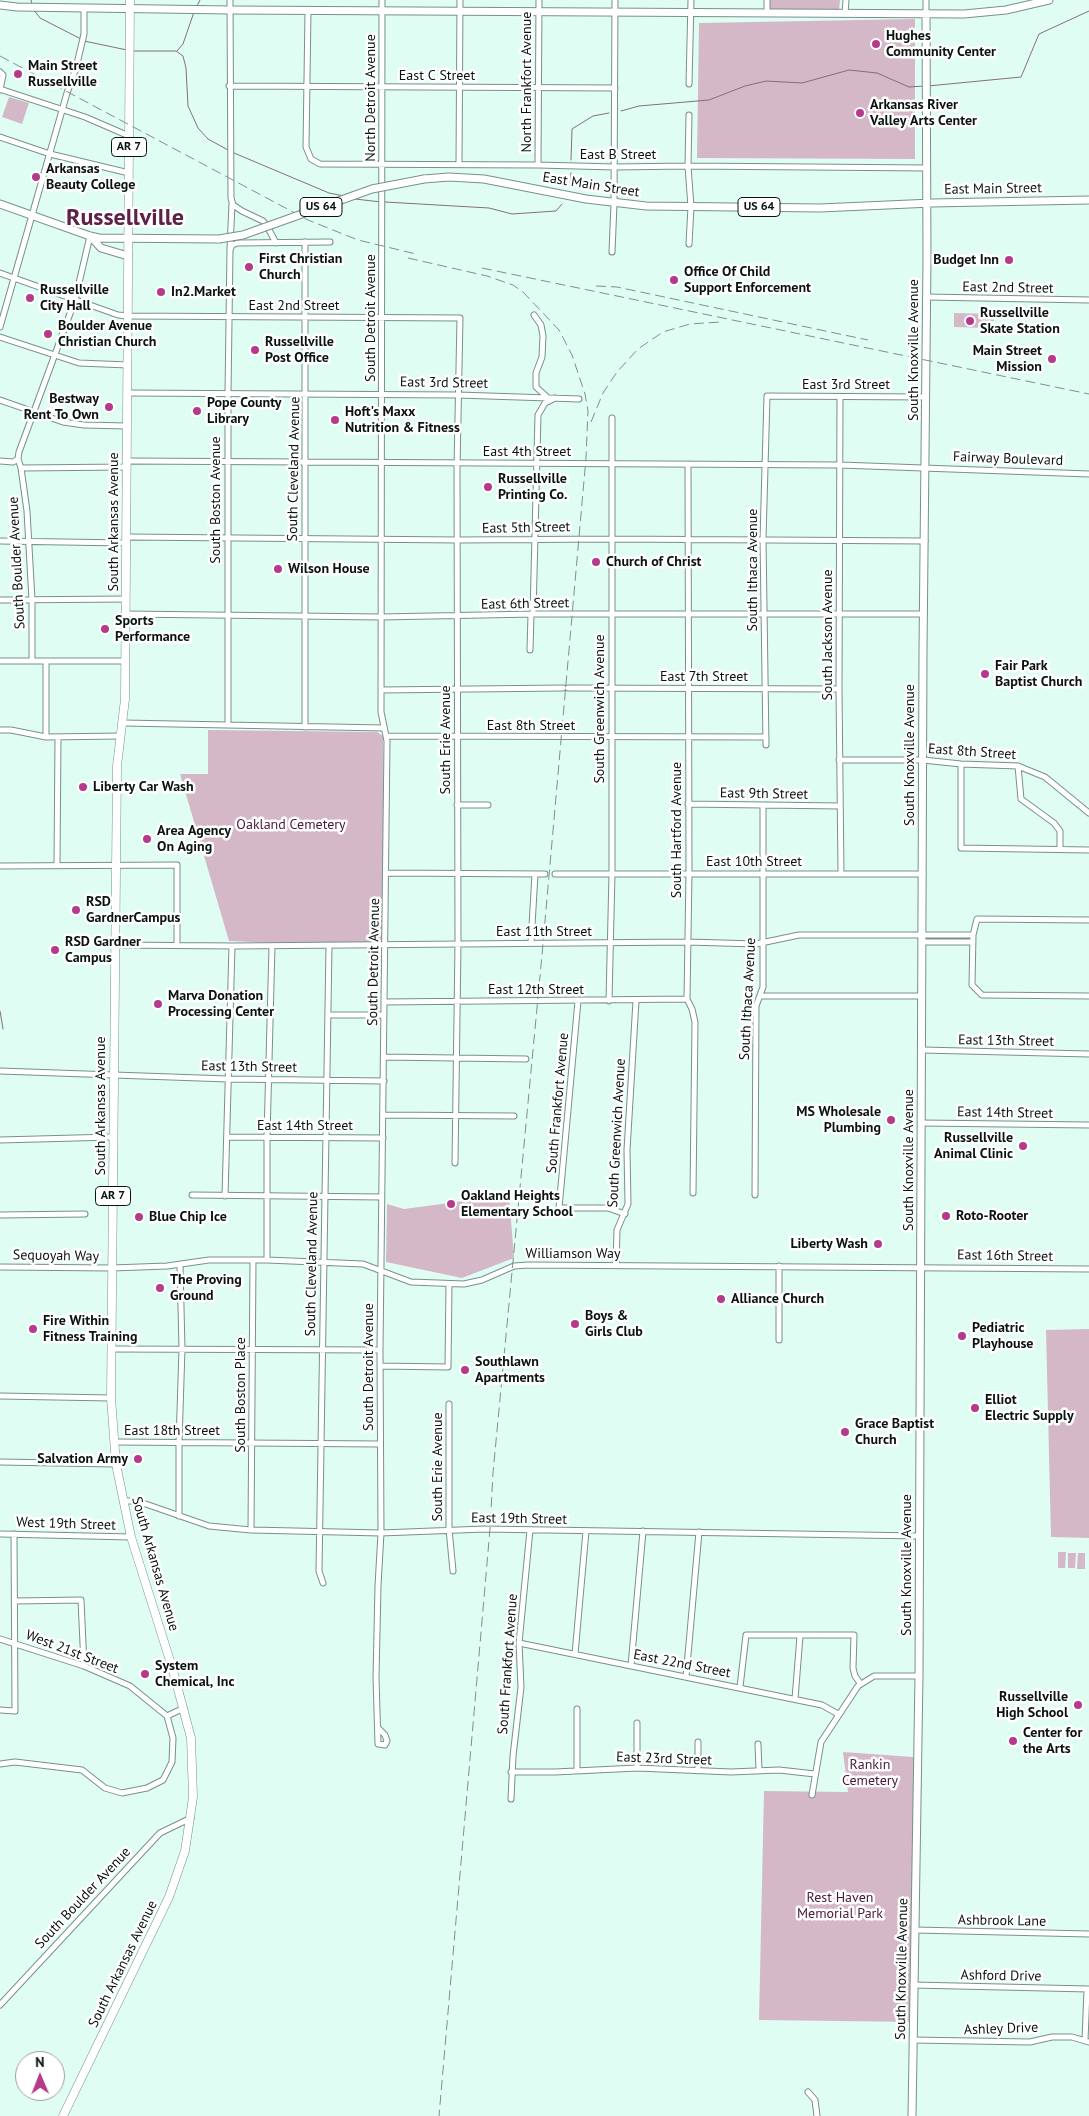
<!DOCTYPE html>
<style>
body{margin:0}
#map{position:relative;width:1089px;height:2116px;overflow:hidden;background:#e0fdf4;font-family:"PT Sans",sans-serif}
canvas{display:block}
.north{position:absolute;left:15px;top:2051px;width:50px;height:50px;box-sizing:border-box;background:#fff;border:1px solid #9da19f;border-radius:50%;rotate:359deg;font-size:14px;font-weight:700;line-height:20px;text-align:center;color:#091310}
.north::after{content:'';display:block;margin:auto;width:18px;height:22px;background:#b53a8c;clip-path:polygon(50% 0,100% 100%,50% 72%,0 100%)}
</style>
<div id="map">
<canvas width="1089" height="2116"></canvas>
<div class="north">N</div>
</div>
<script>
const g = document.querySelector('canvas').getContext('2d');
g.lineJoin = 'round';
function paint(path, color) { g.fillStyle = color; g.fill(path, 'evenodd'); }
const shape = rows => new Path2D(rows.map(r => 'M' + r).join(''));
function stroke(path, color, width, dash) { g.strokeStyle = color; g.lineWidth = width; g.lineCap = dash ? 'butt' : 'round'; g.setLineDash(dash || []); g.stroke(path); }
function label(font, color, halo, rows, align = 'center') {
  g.font = font + ' "PT Sans",sans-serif'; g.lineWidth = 5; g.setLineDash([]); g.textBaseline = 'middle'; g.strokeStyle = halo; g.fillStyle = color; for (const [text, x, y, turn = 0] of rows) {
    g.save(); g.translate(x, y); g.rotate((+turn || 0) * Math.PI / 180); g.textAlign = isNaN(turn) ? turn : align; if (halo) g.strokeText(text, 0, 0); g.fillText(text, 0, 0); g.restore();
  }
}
paint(shape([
 [770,0,840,0,839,11,770,10],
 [915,19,915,159,697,158,699,23],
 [9,97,29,103,22,124,2,117],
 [954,313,994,314,994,321,987,321,987,328,954,327],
 [208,730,377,732,383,736,383,942,318,945,229,941,180,774,208,774],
 [509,1195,514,1258,462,1278,386,1262,387,1204,404,1209],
 [1089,1329,1089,1538,1051,1537,1046,1330],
 [1058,1552,1066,1552,1065,1568,1058,1568],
 [1068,1553,1076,1553,1075,1568,1068,1568],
 [1078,1553,1085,1553,1085,1569,1077,1569],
 [843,1752,913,1757,921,1792,915,2022,759,2020,764,1791,848,1792]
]), '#d5b8c8');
stroke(shape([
 [31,0,32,4],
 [197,6,200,0],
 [34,10,40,18,81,39],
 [84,41,127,50],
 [133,51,176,51,183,56,186,68,188,106,198,128,208,139,228,150],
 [177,51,183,44,194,12],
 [928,86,1021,77,1039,34,1089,11],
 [621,111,639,106,709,100,745,86,766,81,802,83,849,70,877,73,909,87,924,86],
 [234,153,329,193,344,196],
 [571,160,572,129,593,116,609,113],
 [570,187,571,173],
 [355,199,381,202],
 [385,202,489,208,512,214,556,211,562,204],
 [0,1011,3,1029]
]), '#856d7b', 1);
const minor = shape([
 [230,0,231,198,233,205,242,211,263,221,267,226,276,243],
 [308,11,306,147,311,159,320,164,538,165,615,167,688,166,927,168],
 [767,13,767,0],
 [926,13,926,0],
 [845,14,846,0],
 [0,72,3,75,0,90],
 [689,84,691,0],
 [229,86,615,88],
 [0,89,85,117,129,136],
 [689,115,688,166,691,207,689,244],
 [0,137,50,154,129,173],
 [459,164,460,0],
 [538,165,539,0],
 [230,249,232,203],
 [612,252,614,204,615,0],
 [0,273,118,315,128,316,460,318,457,468,458,943,455,1163],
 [927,297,1089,300],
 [534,315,541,325,543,336,542,357,536,373,536,387,546,396],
 [0,327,67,93,76,68,84,34,84,8],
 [0,337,79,363,128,365],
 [127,393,458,395,579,399],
 [840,397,839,689,841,873],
 [0,400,63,422,84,425,127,426],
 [0,461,13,462,18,459],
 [127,461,840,465,1089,474],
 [688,464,689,873,687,999,692,1009,695,1022,693,1193],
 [21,468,127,467],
 [127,537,458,540,612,539,925,541],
 [0,541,126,543],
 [0,600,126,599],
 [126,614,381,617,533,614,924,614],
 [533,614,538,415,545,403,555,398],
 [530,650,531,614],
 [0,661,125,661],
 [32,661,32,600,27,511,21,468,18,459,19,452,75,300,90,236],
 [46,661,46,737],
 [568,688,839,689],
 [381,690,563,688],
 [123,723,384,728],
 [228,725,228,393,230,250,232,245,238,243,330,242],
 [305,727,305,242],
 [0,730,11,730,46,737,121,736],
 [386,736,766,737],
 [766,745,763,539,767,396,926,397],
 [839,760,923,760,961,764,1018,766,1045,777,1089,813],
 [961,764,961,848,1089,850],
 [1018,766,1021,799,1054,823,1060,831,1060,849],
 [688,804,840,806],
 [457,805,488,805],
 [57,864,58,737],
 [0,866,177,865,177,945],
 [386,873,545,874],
 [555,874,923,874],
 [1089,920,977,919,973,935,972,985,982,995,1089,996],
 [923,942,973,942],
 [531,943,535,874],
 [115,945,235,946,688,942,756,944,799,935,973,935],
 [760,996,922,996],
 [578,1001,559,1208,608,1208,625,1214],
 [609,1001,612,873,612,418],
 [384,1002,687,999],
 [328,1015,384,1015],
 [922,1050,1089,1054],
 [384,1057,526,1059],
 [0,1071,228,1079,384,1081],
 [383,1115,514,1116],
 [921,1123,1089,1125],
 [227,1137,383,1138],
 [0,1140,113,1137],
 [192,1195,382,1197],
 [755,1195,756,1006,763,987,763,805],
 [225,1196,232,946],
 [0,1215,85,1214],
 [267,1260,267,1137,272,946],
 [616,1265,617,1230,628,1204,627,1150,636,1001],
 [779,1266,779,1340],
 [0,1267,112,1268,167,1266,209,1260,267,1260,363,1264,411,1282,464,1284,482,1280,514,1266,528,1265,1089,1269],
 [111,1349,380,1350],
 [380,1366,448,1367,449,1284],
 [0,1396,111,1398],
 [449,1404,449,1529,453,1571],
 [114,1442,380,1444],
 [0,1462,116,1464],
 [123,1501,137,1501,209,1526,251,1530,381,1533,485,1529,920,1536],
 [179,1516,179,1442,182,1349,180,1265],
 [251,1530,253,1260],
 [0,1534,131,1537],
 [323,1583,319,1571,329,945],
 [15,1601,81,1600,84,1666],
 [0,1639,84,1666,130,1686,167,1716,184,1708],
 [519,1643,822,1705,838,1714],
 [575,1654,586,1531],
 [631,1666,643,1531],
 [686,1677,699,1532],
 [740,1687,746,1635,854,1635,853,1668,855,1676,860,1683],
 [795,1699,800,1636],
 [0,1710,15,1711,14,1534],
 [637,1723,637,1768],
 [378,1728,385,1735,387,1741,385,1745,378,1744,376,1678,378,1586,381,1533,380,1350,387,741,381,712,382,0],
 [698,1742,698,1771],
 [758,1744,759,1771],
 [0,1764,15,1762,82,1770,105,1788,122,1793,147,1788,163,1780,172,1762,173,1738,167,1716],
 [577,1771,577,1709],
 [511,1772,555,1772,637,1768,731,1772,779,1770,815,1774],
 [812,1795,821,1742,858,1686,874,1676,919,1676],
 [511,1799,513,1756,521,1687,519,1643,530,1530],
 [915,1930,1089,1934],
 [913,1985,1089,1989],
 [0,2005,160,1833,191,1818],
 [913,2040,1030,2042,1052,2037,1072,2037,1089,2042],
 [1085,2041,1087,1989],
 [808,2092,815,2100,817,2116]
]);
const major = shape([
 [0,5,17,7,230,10,964,14,1006,10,1049,0],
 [424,179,449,177,484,179,586,199,646,206,820,208,932,203,1089,200],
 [0,204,90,236,99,238,219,239],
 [90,236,101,248,128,256],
 [912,2116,919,1676,923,651,927,258,926,13]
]);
const highway = shape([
 [63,2116,169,1897,185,1851,193,1797,191,1738,172,1667,131,1537,116,1464,111,1398,117,766,125,699,130,0]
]);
stroke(minor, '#779189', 7);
stroke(major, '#779189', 9);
stroke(highway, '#779189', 9);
stroke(minor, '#fff', 5);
stroke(major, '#fff', 7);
stroke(highway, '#fff', 8);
stroke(shape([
 [0,56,308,220,358,240,416,254],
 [408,258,487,276,513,285,523,292,559,330,572,355,585,394,588,411,586,458,542,955,493,1473,490,1529,439,2116],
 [482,268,1089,394],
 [596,286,617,287,868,340],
 [591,422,603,393,617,372,638,349,663,332,690,324,721,322]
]), '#7c908a', 1, [10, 5]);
const majorBridge = shape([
 [219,239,243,235,372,189,424,179]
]);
stroke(majorBridge, '#779189', 9, []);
stroke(majorBridge, '#fff', 7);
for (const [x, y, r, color] of [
 [876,44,5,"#b53a8c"],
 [18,74,5,"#b53a8c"],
 [860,113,5,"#b53a8c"],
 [36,177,5,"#b53a8c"],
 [1009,260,5,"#b53a8c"],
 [249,267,5,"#b53a8c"],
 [674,280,5,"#b53a8c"],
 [161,292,5,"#b53a8c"],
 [30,298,5,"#b53a8c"],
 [970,321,5,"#b53a8c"],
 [48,334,5,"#b53a8c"],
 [255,350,5,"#b53a8c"],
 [1052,359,5,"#b53a8c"],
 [109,407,5,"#b53a8c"],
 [197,411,5,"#b53a8c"],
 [335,420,5,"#b53a8c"],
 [488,487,5,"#b53a8c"],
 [596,562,5,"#b53a8c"],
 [278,569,5,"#b53a8c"],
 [105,629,5,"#b53a8c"],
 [985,674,5,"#b53a8c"],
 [83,787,5,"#b53a8c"],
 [147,839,5,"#b53a8c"],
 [76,910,5,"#b53a8c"],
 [55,950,5,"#b53a8c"],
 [158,1004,5,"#b53a8c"],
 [891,1120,5,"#b53a8c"],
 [1023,1146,5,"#b53a8c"],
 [451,1204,5,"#b53a8c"],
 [946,1216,5,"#b53a8c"],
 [139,1217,5,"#b53a8c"],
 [878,1244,5,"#b53a8c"],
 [160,1288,5,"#b53a8c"],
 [721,1299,5,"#b53a8c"],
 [575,1324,5,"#b53a8c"],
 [33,1329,5,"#b53a8c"],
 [962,1336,5,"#b53a8c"],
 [465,1370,5,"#b53a8c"],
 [975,1408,5,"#b53a8c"],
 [845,1432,5,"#b53a8c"],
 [138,1459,5,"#b53a8c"],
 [145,1674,5,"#b53a8c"],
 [1078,1705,5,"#b53a8c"],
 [1013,1741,5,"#b53a8c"]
]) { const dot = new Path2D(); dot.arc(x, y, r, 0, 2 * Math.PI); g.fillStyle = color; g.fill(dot); stroke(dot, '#fff', 2); }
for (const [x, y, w] of [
 [129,147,35],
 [321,207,42],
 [759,207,42],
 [113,1196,35]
]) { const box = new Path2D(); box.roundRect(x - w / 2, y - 9.5, w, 19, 4); g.fillStyle = '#fff'; g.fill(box); stroke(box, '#091310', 1); }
label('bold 12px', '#091310', null, [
 ["AR 7",129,147],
 ["US 64",321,207],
 ["US 64",759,207],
 ["AR 7",113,1196]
]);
label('bold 14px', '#091310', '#fff', [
 ["Hughes",886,36],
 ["Community Center",886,52],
 ["Main Street",28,66],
 ["Russellville",28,82],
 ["Arkansas River",870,105],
 ["Valley Arts Center",870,121],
 ["Arkansas",46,169],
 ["Beauty College",46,185],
 ["First Christian",259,259],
 ["Church",259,275],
 ["Budget Inn",999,260,"right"],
 ["Office Of Child",684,272],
 ["Support Enforcement",684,288],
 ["Russellville",40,290],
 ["City Hall",40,306],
 ["In2.Market",171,292],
 ["Russellville",980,313],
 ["Skate Station",980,329],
 ["Boulder Avenue",58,326],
 ["Christian Church",58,342],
 ["Russellville",265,342],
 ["Post Office",265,358],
 ["Main Street",1042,351,"right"],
 ["Mission",1042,367,"right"],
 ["Bestway",99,399,"right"],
 ["Rent To Own",99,415,"right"],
 ["Pope County",207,403],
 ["Library",207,419],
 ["Hoft's Maxx",345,412],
 ["Nutrition & Fitness",345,428],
 ["Russellville",498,479],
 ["Printing Co.",498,495],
 ["Church of Christ",606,562],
 ["Wilson House",288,569],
 ["Sports",115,621],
 ["Performance",115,637],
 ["Fair Park",995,666],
 ["Baptist Church",995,682],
 ["Liberty Car Wash",93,787],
 ["Area Agency",157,831],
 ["On Aging",157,847],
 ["RSD",86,902],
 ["GardnerCampus",86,918],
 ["RSD Gardner",65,942],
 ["Campus",65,958],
 ["Marva Donation",168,996],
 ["Processing Center",168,1012],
 ["MS Wholesale",881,1112,"right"],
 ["Plumbing",881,1128,"right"],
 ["Russellville",1013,1138,"right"],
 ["Animal Clinic",1013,1154,"right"],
 ["Oakland Heights",461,1196],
 ["Elementary School",461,1212],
 ["Roto-Rooter",956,1216],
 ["Blue Chip Ice",149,1217],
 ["Liberty Wash",868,1244,"right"],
 ["The Proving",170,1280],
 ["Ground",170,1296],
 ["Alliance Church",731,1299],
 ["Boys &",585,1316],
 ["Girls Club",585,1332],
 ["Fire Within",43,1321],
 ["Fitness Training",43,1337],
 ["Pediatric",972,1328],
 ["Playhouse",972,1344],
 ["Southlawn",475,1362],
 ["Apartments",475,1378],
 ["Elliot",985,1400],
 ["Electric Supply",985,1416],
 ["Grace Baptist",855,1424],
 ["Church",855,1440],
 ["Salvation Army",128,1459,"right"],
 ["System",155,1666],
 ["Chemical, Inc",155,1682],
 ["Russellville",1068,1697,"right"],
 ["High School",1068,1713,"right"],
 ["Center for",1023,1733],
 ["the Arts",1023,1749]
], 'left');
label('14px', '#091310', '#fff', [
 ["East C Street",437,76],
 ["North Frankfort Avenue",527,82,-90],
 ["North Detroit Avenue",371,98,-90],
 ["East B Street",618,155],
 ["East Main Street",591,185,9],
 ["East Main Street",993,189,-1],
 ["East 2nd Street",1008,288,1],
 ["East 2nd Street",294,306],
 ["South Detroit Avenue",371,318,-90],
 ["South Knoxville Avenue",914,350,-90],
 ["East 3rd Street",444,383,1],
 ["East 3rd Street",846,385],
 ["East 4th Street",527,452],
 ["Fairway Boulevard",1008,459,2],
 ["South Cleveland Avenue",294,469,-89],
 ["South Boston Avenue",216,500,-90],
 ["South Arkansas Avenue",114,522,-90],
 ["East 5th Street",526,528,-1],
 ["South Boulder Avenue",17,563,-93],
 ["South Ithaca Avenue",753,570,-90],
 ["East 6th Street",525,604,-1],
 ["South Jackson Avenue",828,635,-90],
 ["East 7th Street",704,677],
 ["South Greenwich Avenue",600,709,-90],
 ["East 8th Street",531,726],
 ["South Erie Avenue",446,740,-90],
 ["East 8th Street",972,752,4],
 ["South Knoxville Avenue",910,755,-90],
 ["East 9th Street",764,794,1],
 ["South Hartford Avenue",677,830,-90],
 ["East 10th Street",754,862],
 ["East 11th Street",544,932],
 ["South Detroit Avenue",374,962,-89],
 ["East 12th Street",536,990],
 ["South Ithaca Avenue",748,999,-87],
 ["East 13th Street",1006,1041,1],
 ["East 13th Street",249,1067,1],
 ["South Frankfort Avenue",558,1103,-85],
 ["South Arkansas Avenue",101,1106,-90],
 ["East 14th Street",1005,1113,1],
 ["East 14th Street",305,1126],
 ["South Greenwich Avenue",617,1133,-87],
 ["South Knoxville Avenue",909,1160,-90],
 ["Williamson Way",573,1254],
 ["Sequoyah Way",56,1256,1],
 ["East 16th Street",1005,1256,1],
 ["South Cleveland Avenue",312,1264,-89],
 ["South Detroit Avenue",369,1367,-90],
 ["South Boston Place",241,1395,-90],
 ["East 18th Street",172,1431],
 ["South Erie Avenue",438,1467,-90],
 ["East 19th Street",519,1519,1],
 ["West 19th Street",66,1524,2],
 ["South Arkansas Avenue",155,1564,74],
 ["South Knoxville Avenue",907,1565,-90],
 ["West 21st Street",72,1652,21],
 ["South Frankfort Avenue",508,1664,-86],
 ["East 22nd Street",682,1664,11],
 ["East 23rd Street",664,1759,2],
 ["South Boulder Avenue",83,1898,-47],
 ["Ashbrook Lane",1002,1921,1],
 ["South Arkansas Avenue",123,1964,-64],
 ["South Knoxville Avenue",902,1969,-89],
 ["Ashford Drive",1001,1976,1],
 ["Ashley Drive",1001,2029,-2]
]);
label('14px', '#491938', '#fff', [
 ["Oakland Cemetery",291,825],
 ["Rankin",870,1765],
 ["Cemetery",870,1781],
 ["Rest Haven",840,1898],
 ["Memorial Park",840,1914]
]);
label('bold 24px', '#5e2249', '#fff', [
 ["Russellville",125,218]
]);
</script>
